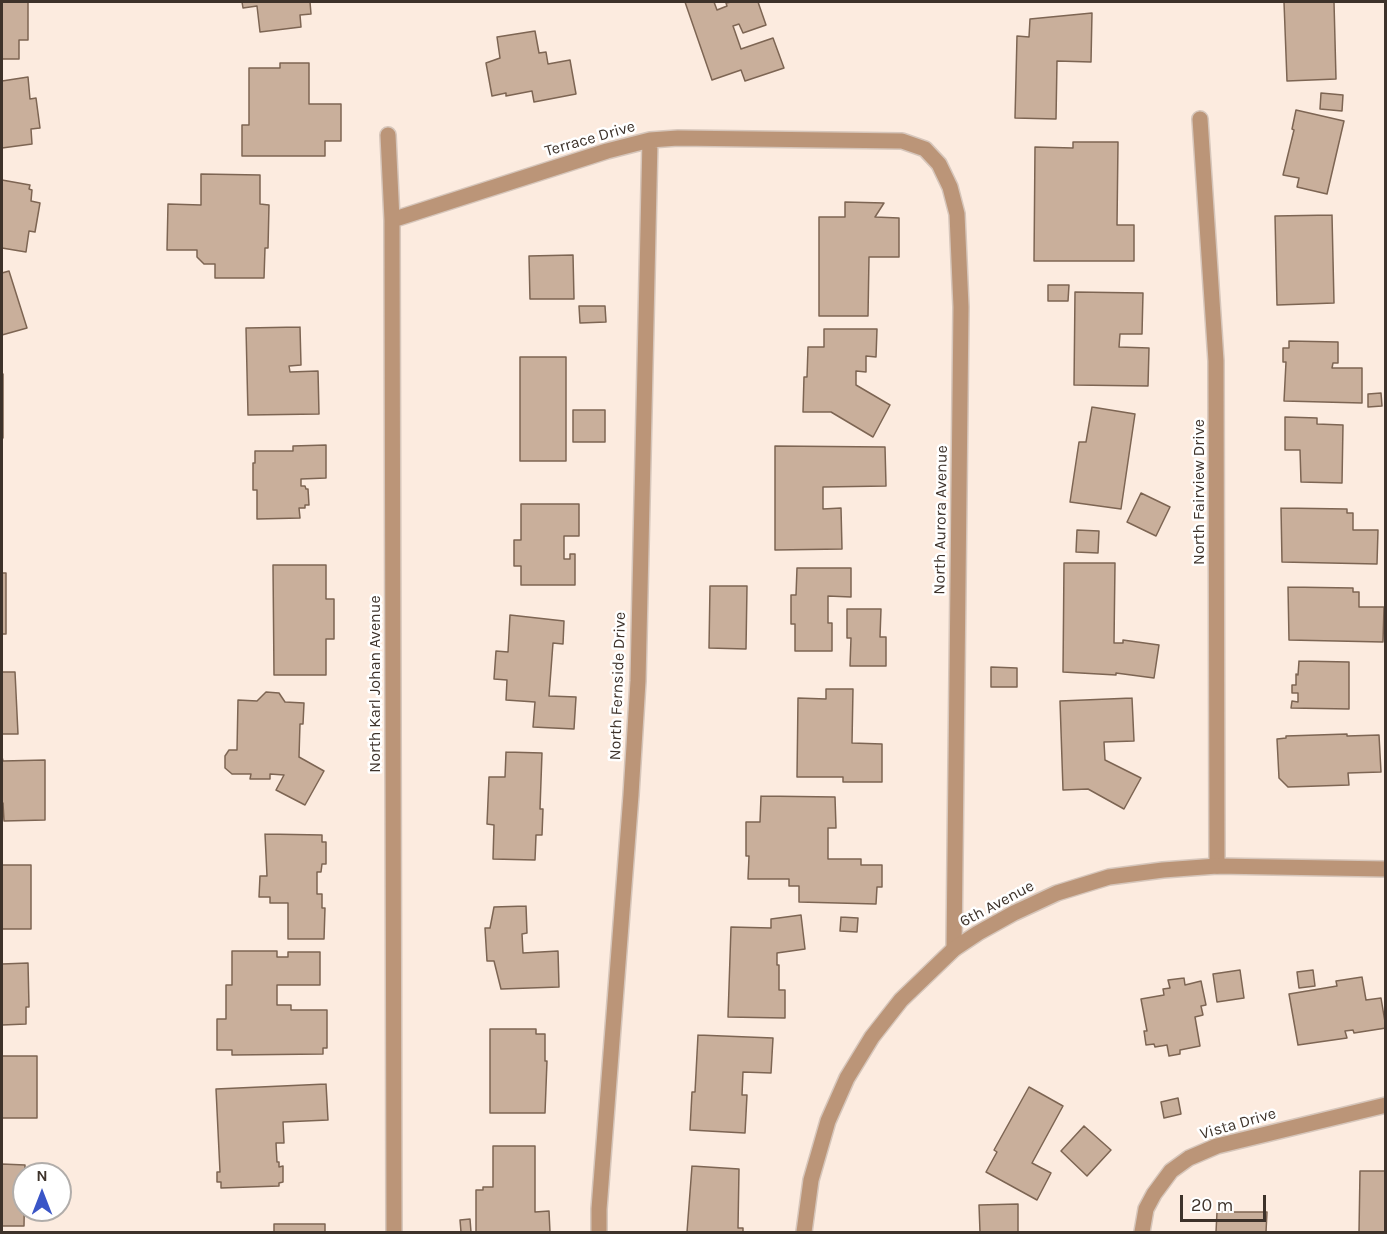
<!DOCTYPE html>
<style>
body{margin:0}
#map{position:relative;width:1387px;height:1234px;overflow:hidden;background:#fcebdf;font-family:Karla,sans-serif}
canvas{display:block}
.frame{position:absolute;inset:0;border:3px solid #3d322a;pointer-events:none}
.north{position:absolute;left:12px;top:1162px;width:60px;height:60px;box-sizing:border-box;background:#fff;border:2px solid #b1adaa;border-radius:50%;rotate:0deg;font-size:16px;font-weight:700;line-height:24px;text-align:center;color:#3d322a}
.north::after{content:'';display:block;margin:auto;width:21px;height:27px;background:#3a55c7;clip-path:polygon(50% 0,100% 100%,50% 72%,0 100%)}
.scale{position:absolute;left:1180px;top:1195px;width:86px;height:27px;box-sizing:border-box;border:3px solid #3d322a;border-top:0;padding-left:8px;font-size:18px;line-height:21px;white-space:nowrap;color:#3d322a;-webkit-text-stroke:4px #fff;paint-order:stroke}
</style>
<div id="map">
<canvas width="1387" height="1234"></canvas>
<div class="frame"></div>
<div class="north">N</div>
<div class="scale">20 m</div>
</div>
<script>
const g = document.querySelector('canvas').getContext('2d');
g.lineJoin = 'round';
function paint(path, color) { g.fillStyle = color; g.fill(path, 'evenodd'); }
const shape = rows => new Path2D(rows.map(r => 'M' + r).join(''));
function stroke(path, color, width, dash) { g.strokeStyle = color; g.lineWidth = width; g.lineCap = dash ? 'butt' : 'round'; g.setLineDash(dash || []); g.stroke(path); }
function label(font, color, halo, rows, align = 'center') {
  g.font = font + ' Karla,sans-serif'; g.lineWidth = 5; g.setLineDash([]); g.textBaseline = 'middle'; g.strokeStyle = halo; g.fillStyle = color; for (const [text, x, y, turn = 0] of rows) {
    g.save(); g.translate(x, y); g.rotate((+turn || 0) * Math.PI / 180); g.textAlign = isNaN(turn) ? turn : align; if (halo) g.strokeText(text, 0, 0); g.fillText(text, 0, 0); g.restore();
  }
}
const building = shape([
 [2,2,28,2,28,40,19,40,19,59,2,59,2,2],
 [242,2,313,2,310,2,311,14,300,15,301,27,260,32,257,6,243,8,242,2],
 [685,2,714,2,717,10,727,6,726,3,731,2,758,2,766,25,743,33,739,24,733,26,741,49,773,38,784,68,745,81,741,70,712,80,685,2],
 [1284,2,1334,2,1336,79,1287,81,1284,2],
 [1092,13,1091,62,1057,61,1056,119,1015,118,1017,36,1029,37,1030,19,1092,13],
 [535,31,539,53,546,52,548,64,570,60,576,94,534,102,532,91,506,96,506,93,492,96,486,63,500,58,497,37,535,31],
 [280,63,309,63,309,104,341,104,341,141,325,141,325,156,242,156,242,125,249,125,249,68,280,68,280,63],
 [28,77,30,99,36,98,40,128,31,129,32,144,2,148,2,81,28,77],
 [1321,93,1343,95,1342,111,1320,109,1321,93],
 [1296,110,1344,121,1327,194,1297,187,1299,178,1283,175,1294,130,1292,129,1296,110],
 [1073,142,1118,142,1117,225,1134,225,1134,261,1034,261,1035,147,1073,148,1073,142],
 [201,174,260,175,260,204,269,205,268,248,265,248,264,278,215,278,215,264,204,264,197,257,197,250,167,250,168,204,201,205,201,174],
 [2,180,30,185,29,189,32,190,31,201,40,203,35,232,29,231,26,252,2,248,2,180],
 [845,202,884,203,875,217,899,218,899,257,869,257,868,316,819,316,819,217,845,217,845,202],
 [1332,215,1334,303,1277,305,1275,216,1332,215],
 [573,255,574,299,530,299,529,256,573,255],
 [9,271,27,328,2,335,2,273,9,271],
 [1048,285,1069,285,1068,301,1048,301,1048,285],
 [1075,292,1143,293,1142,334,1120,334,1119,347,1149,348,1148,386,1074,385,1075,292],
 [579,306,605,306,606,322,580,323,579,306],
 [300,327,301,365,289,366,290,372,318,371,319,414,248,415,246,328,300,327],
 [824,329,877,329,876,357,866,356,866,372,856,371,856,385,890,405,873,437,831,412,803,412,804,377,807,377,808,347,824,347,824,329],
 [1289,341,1338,342,1338,363,1333,363,1332,368,1362,368,1362,403,1284,401,1286,362,1283,362,1283,348,1289,348,1289,341],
 [520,357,566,357,566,461,520,461,520,357],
 [2,374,3,374,3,438,2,438,2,374],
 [1381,393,1382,406,1368,407,1368,394,1381,393],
 [1092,407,1135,414,1121,509,1070,502,1079,442,1086,442,1092,407],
 [573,410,605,410,605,442,573,442,573,410],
 [1285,417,1317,418,1317,424,1343,425,1342,483,1301,482,1300,450,1285,450,1285,417],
 [326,445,326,478,301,479,301,486,305,486,306,489,308,489,309,505,305,505,305,508,299,508,300,518,257,519,257,490,253,490,253,463,255,463,255,451,293,451,293,446,326,445],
 [775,446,885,447,886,486,823,487,823,509,841,508,842,549,775,550,775,446],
 [1141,493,1170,507,1156,536,1127,522,1141,493],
 [521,504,579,504,579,536,564,536,564,559,570,559,570,554,575,554,575,585,521,585,521,566,514,566,514,540,521,540,521,504],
 [1281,508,1347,509,1347,513,1353,513,1353,530,1378,530,1377,564,1282,562,1281,508],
 [1077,530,1099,531,1098,553,1076,552,1077,530],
 [1064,563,1115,563,1114,643,1123,643,1123,640,1159,645,1154,678,1116,673,1116,675,1063,672,1064,563],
 [273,565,326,565,326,599,334,599,334,639,326,639,326,675,274,675,273,565],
 [797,568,851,568,851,597,828,596,828,623,832,623,832,651,795,651,795,624,791,624,791,595,796,595,797,568],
 [2,573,6,573,6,634,2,634,2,573],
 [710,586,747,586,746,649,709,648,710,586],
 [1288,587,1353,588,1353,592,1359,592,1359,607,1384,607,1383,642,1289,640,1288,587],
 [847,609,881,609,880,637,886,637,886,666,850,666,851,638,847,638,847,609],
 [510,615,564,621,563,644,553,643,549,696,576,697,574,729,533,727,535,702,506,700,507,680,494,679,496,651,508,652,510,615],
 [1299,661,1349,662,1349,709,1291,708,1292,701,1298,702,1298,693,1292,693,1292,685,1296,685,1296,674,1298,675,1299,661],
 [991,667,1017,668,1017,687,991,687,991,667],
 [2,672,15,672,18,734,2,734,2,672],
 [826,689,853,689,852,743,882,744,882,782,843,782,843,777,797,777,798,698,826,699,826,689],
 [266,692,279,693,285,702,304,703,303,724,300,724,299,757,324,771,305,805,276,790,284,775,270,774,270,779,250,779,251,774,232,774,225,768,225,756,229,750,237,750,238,700,257,701,266,692],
 [1132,698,1134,741,1104,742,1105,760,1141,778,1124,809,1088,789,1063,790,1060,701,1132,698],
 [1347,734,1347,736,1379,735,1381,772,1348,773,1349,785,1288,787,1279,778,1277,739,1286,738,1286,736,1347,734],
 [506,752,542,753,540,809,543,809,542,835,536,835,535,860,493,859,494,825,487,824,489,777,505,777,506,752],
 [2,757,3,761,45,760,45,820,4,821,3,803,2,803,2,757],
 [761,796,835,797,836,828,828,828,828,859,861,859,861,865,882,865,882,887,877,887,876,904,799,902,799,886,789,886,789,879,748,879,749,856,746,856,746,822,760,822,761,796],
 [265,834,322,835,322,842,326,842,326,864,322,864,321,872,317,872,317,894,322,894,322,908,325,908,324,939,288,939,288,903,270,903,270,897,259,897,260,876,267,876,265,834],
 [2,865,31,865,31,929,2,929,2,865],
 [526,906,527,933,522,934,523,953,558,951,559,987,501,989,494,961,487,961,485,928,490,928,494,907,526,906],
 [801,915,805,949,777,953,777,965,779,965,779,990,785,990,785,1018,728,1017,731,927,771,928,771,919,801,915],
 [841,917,858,918,857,932,840,931,841,917],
 [232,951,277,951,277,957,288,957,288,952,320,952,320,985,277,985,277,1005,291,1005,291,1010,327,1010,327,1048,323,1048,323,1054,232,1055,232,1050,217,1050,217,1019,226,1019,226,985,232,985,232,951],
 [28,963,29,1007,26,1007,26,1024,2,1025,2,964,28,963],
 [1240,970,1244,998,1217,1002,1213,974,1240,970],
 [1313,970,1315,986,1299,988,1297,972,1313,970],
 [1362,977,1366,1000,1381,998,1386,1028,1354,1033,1353,1030,1345,1031,1347,1038,1298,1045,1289,994,1337,986,1336,981,1362,977],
 [1184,978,1185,985,1201,981,1206,1005,1201,1006,1203,1015,1195,1017,1200,1046,1180,1050,1180,1054,1169,1056,1167,1045,1155,1047,1154,1044,1146,1045,1144,1031,1147,1031,1141,999,1164,995,1163,989,1170,988,1168,980,1184,978],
 [490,1029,536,1029,536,1034,545,1034,545,1061,547,1061,545,1113,490,1113,490,1029],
 [698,1035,773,1038,771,1073,743,1072,742,1095,747,1095,745,1133,690,1130,692,1092,695,1092,698,1035],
 [2,1056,37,1056,37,1118,2,1118,2,1056],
 [326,1084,328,1120,283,1122,284,1143,276,1143,277,1162,279,1162,279,1167,283,1166,283,1182,279,1183,279,1186,221,1188,221,1182,217,1182,217,1172,220,1172,216,1089,326,1084],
 [1029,1087,1063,1106,1032,1163,1051,1173,1037,1200,986,1172,997,1152,994,1150,1029,1087],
 [1178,1098,1181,1114,1164,1118,1161,1102,1178,1098],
 [1084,1126,1111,1150,1087,1176,1061,1151,1084,1126],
 [493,1146,535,1146,535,1212,549,1211,550,1232,476,1232,476,1190,483,1190,483,1187,493,1187,493,1146],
 [2,1164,25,1165,24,1226,2,1226,2,1164],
 [692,1166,739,1169,738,1228,743,1228,743,1232,687,1232,692,1166],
 [1360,1171,1386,1171,1386,1232,1359,1232,1360,1171],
 [1018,1204,1018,1232,980,1232,979,1205,1018,1204],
 [1217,1212,1267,1212,1266,1232,1216,1232,1217,1212],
 [470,1219,471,1232,461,1232,460,1220,470,1219],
 [274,1224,325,1224,325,1232,274,1232,274,1224]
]);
paint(building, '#c9af9b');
stroke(building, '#7d6553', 1.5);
const minor = shape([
 [1200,119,1216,361,1217,866],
 [388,135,392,220,394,1232],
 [392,220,607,151,650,140,678,138,902,141,925,149,939,164,950,187,957,214,961,307,954,949],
 [599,1232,599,1209,631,795,638,681,650,140],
 [1142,1232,1146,1209,1154,1194,1171,1171,1189,1158,1217,1146,1386,1105]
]);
const tertiary = shape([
 [804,1232,811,1180,828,1121,847,1078,872,1037,901,1000,954,949,978,933,1014,913,1057,893,1109,877,1163,870,1217,866,1386,869]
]);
stroke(minor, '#d6c6bb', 18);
stroke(tertiary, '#d6c6bb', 18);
stroke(minor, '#bb9578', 15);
stroke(tertiary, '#bb9578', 15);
label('16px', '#3d322a', '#fff', [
 ["Terrace Drive",590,139,-16],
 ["North Fairview Drive",1199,492,-90],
 ["North Aurora Avenue",941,520,-89],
 ["North Karl Johan Avenue",375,684,-90],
 ["North Fernside Drive",618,686,-88],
 ["6th Avenue",997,904,-28],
 ["Vista Drive",1238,1124,-16]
]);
</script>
